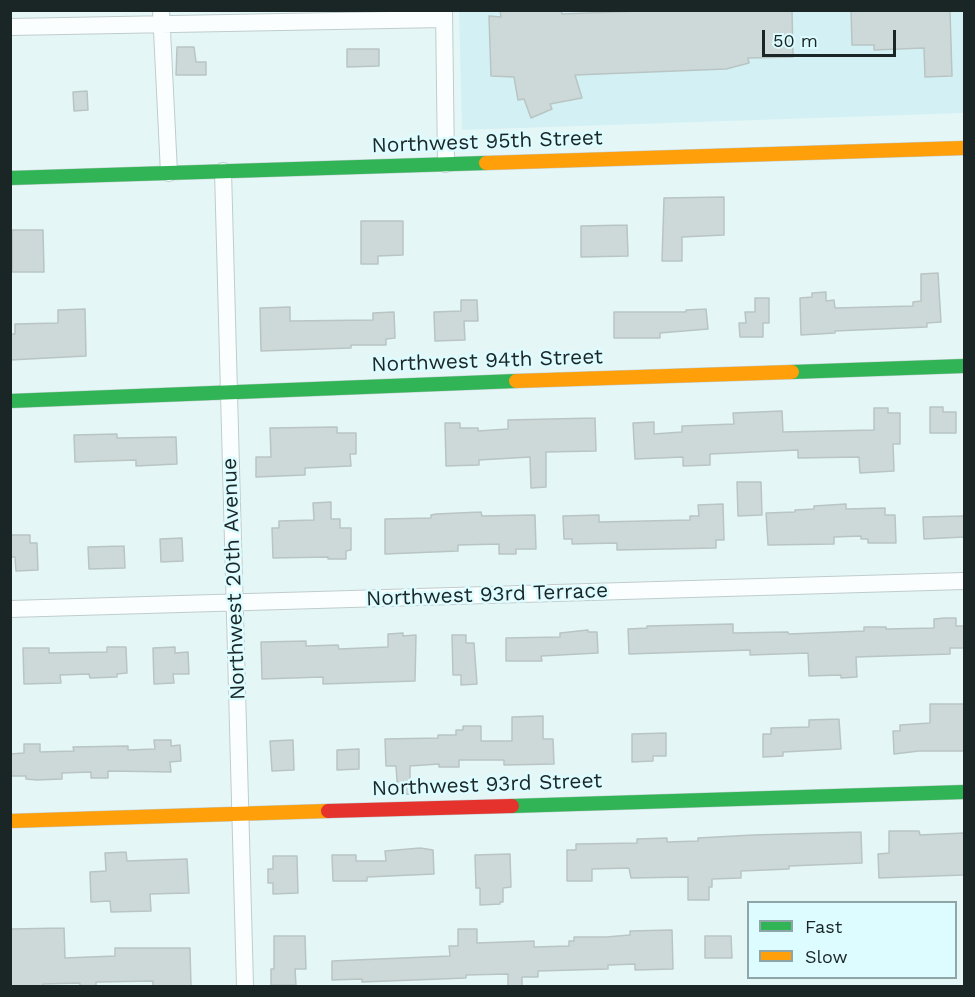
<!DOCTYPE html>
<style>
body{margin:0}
#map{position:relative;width:975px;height:997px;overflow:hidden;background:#e5f6f7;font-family:"Work Sans",sans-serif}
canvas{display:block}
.frame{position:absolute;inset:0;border:12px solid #1a2526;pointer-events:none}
.legend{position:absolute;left:747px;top:901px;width:210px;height:78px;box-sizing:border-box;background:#ddfcff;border:2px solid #8fa6a8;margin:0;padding:8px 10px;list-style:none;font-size:18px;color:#1a2526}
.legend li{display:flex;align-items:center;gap:12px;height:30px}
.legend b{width:30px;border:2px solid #8fa6a8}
.scale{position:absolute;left:762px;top:30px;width:134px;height:27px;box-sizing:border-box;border:3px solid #1a2526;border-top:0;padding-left:8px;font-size:18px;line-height:21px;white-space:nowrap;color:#1a2526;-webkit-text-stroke:4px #ddfcff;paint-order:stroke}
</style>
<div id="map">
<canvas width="975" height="997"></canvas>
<div class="frame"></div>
<ul class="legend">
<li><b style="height:8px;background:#30b455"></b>Fast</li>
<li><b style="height:8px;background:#ff9f0a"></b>Slow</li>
</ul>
<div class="scale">50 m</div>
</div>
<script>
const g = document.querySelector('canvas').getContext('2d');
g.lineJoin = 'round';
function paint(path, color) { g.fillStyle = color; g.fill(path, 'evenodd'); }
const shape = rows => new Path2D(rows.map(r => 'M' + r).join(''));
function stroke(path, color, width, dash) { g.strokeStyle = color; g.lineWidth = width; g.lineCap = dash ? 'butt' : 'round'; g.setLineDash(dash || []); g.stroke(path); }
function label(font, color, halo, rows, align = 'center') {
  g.font = font + ' "Work Sans",sans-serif'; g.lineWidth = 5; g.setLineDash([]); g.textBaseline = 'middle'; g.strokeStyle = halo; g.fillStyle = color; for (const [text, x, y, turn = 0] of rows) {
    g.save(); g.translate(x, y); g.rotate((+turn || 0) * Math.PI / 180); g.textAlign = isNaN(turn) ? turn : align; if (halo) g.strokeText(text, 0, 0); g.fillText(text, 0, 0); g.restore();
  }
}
paint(shape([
 [459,11,964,11,964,113,462,130]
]), '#d3f1f4');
const building = shape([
 [500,10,561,10,562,14,667,10,792,10,793,57,748,58,749,63,726,69,575,75,582,98,550,104,552,109,531,118,524,99,518,100,514,77,491,76,489,16,501,17,500,10],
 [851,10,950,10,952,76,925,77,924,48,874,50,874,45,852,45,851,10],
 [177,47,194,47,196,62,206,62,206,75,176,75,177,47],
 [347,49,379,49,379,66,347,67,347,49],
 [87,91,88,110,74,111,73,92,87,91],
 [724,197,724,235,682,237,682,261,662,261,664,198,724,197],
 [361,221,403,221,403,255,378,256,378,264,361,264,361,221],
 [627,225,628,256,581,257,581,226,627,225],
 [12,230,43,230,44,272,12,272,12,230],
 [938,273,941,322,927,323,927,327,835,331,835,333,801,335,800,298,812,297,812,293,826,292,826,301,834,300,835,308,913,306,913,302,921,301,921,274,938,273],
 [755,298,769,298,769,323,763,323,763,337,740,337,739,323,746,323,745,312,755,312,755,298],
 [461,300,477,300,478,321,464,321,465,340,435,341,434,312,461,311,461,300],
 [290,307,290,321,373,320,373,313,394,312,395,338,386,339,386,345,351,345,351,348,261,351,260,308,290,307],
 [85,309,86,356,10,360,10,337,11,334,15,334,15,324,58,323,58,310,85,309],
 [706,309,708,329,660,333,660,338,614,338,614,312,686,312,686,310,706,309],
 [930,407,943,407,943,412,956,412,956,433,930,433,930,407],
 [874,408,888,408,888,413,900,413,900,444,893,444,894,471,860,473,859,457,798,458,798,450,710,454,710,465,683,466,683,457,635,459,633,423,654,422,654,434,682,432,682,426,734,424,733,413,782,411,783,432,874,430,874,408],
 [595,418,596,451,546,452,546,487,531,488,530,457,479,460,479,465,446,466,445,423,460,423,460,428,478,428,478,431,508,429,508,420,595,418],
 [337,427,337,433,356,433,356,454,350,454,351,466,305,468,305,475,256,477,256,457,271,457,270,428,337,427],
 [117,434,117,438,176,437,177,464,136,466,136,460,75,462,74,435,117,434],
 [737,482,761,482,762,515,738,516,737,482],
 [331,502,331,519,340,519,340,528,351,528,351,550,346,551,346,559,328,559,328,557,273,558,272,528,279,528,279,521,314,520,313,503,331,502],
 [723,504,724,540,716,540,716,548,617,550,617,543,572,544,572,539,564,539,563,516,599,515,599,522,690,520,690,516,699,516,698,505,723,504],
 [846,504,846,509,885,508,885,515,895,515,896,543,868,543,868,539,861,539,861,536,834,537,834,544,768,545,766,513,795,512,795,510,814,509,814,506,846,504],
 [481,512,482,516,535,515,536,549,516,549,516,554,499,554,499,544,458,545,458,551,385,554,385,519,431,518,431,515,436,514,481,512],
 [964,516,964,537,924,539,923,517,964,516],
 [10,535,30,535,30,543,37,543,38,570,16,571,15,557,10,557,10,535],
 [182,538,183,561,161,562,160,539,182,538],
 [124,546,125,568,89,569,88,547,124,546],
 [945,618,956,618,956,626,964,626,964,648,950,648,950,654,856,657,857,677,841,678,841,675,809,676,808,653,750,655,750,650,629,654,628,629,647,628,647,626,733,624,733,633,788,632,789,634,864,631,864,627,886,627,886,629,934,628,934,619,945,618],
 [588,630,588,632,597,632,598,653,541,656,542,661,506,661,506,638,560,637,560,633,588,630],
 [403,633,403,636,416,635,415,681,323,684,323,677,262,679,261,642,306,641,306,646,338,645,339,649,388,647,388,634,403,633],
 [452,635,466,635,466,643,474,643,477,684,461,685,461,675,453,675,452,635],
 [107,647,126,647,127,673,117,674,117,677,90,678,89,674,60,675,61,683,24,684,23,648,49,648,49,653,107,652,107,647],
 [175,647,175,653,188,652,189,674,173,674,174,683,154,684,153,648,175,647],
 [930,704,964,704,964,751,919,751,894,754,893,731,900,731,900,725,930,723,930,704],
 [543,716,543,739,553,739,554,764,504,765,504,760,459,760,459,767,439,767,439,764,410,766,410,794,398,794,396,766,386,766,385,739,438,738,438,735,456,735,456,730,463,730,463,726,481,726,481,741,512,741,512,717,543,716],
 [839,719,841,749,783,752,783,756,763,757,763,734,771,734,771,728,809,727,809,720,839,719],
 [666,733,666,756,653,756,653,761,632,762,632,734,666,733],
 [154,740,171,740,171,746,180,745,181,761,170,762,171,772,108,771,108,778,91,778,91,772,62,773,62,779,37,780,26,779,26,776,10,776,10,754,24,753,24,744,40,744,40,752,74,751,73,747,128,746,128,750,155,749,154,740],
 [293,740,294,770,272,771,270,741,293,740],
 [359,749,359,769,337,770,337,750,359,749],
 [889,831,919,831,920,835,964,833,964,875,879,878,878,854,889,853,889,831],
 [861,832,862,863,789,866,789,869,741,871,741,878,712,879,712,887,709,887,709,900,688,900,688,877,631,878,629,868,592,869,592,881,567,881,567,850,576,850,576,844,637,843,637,839,667,838,667,842,698,841,698,838,753,835,861,832],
 [420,848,433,850,434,874,367,877,367,881,333,881,332,855,356,855,356,861,386,861,385,851,420,848],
 [126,852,127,861,187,859,189,893,150,894,151,911,111,912,110,901,91,902,90,872,106,871,105,853,126,852],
 [510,854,511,887,503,888,503,902,500,902,500,904,480,905,480,888,476,888,475,855,510,854],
 [273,856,297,856,298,893,273,894,273,883,268,883,268,869,273,869,273,856],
 [64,928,65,958,115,956,115,948,190,948,191,987,153,987,153,981,96,982,96,987,80,987,80,983,43,984,43,987,11,987,10,929,64,928],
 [458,929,477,929,477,943,534,941,534,947,569,946,569,941,574,941,574,937,606,937,630,935,630,931,672,930,673,969,635,970,635,964,608,965,608,969,538,971,538,977,522,977,522,986,508,986,508,974,466,975,466,978,362,982,362,979,332,980,332,961,450,956,449,946,458,946,458,929],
 [274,936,305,936,306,969,295,969,296,985,271,985,271,969,274,969,274,936],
 [705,936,731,936,732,958,705,958,705,936]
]);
paint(building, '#ccd9d8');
stroke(building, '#b8c5c3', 1.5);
const street = shape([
 [161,10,169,173],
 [444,10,446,164],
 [10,27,444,19],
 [223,171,245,986],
 [10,609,964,581]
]);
const fast = shape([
 [10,178,486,163],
 [792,372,964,366],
 [10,401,516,381],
 [512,806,964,792]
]);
const slow = shape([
 [486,163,964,148],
 [516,381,792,372],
 [10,821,328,811]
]);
const jam = shape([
 [328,811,512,806]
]);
stroke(street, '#bfcccd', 18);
stroke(fast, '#bfcccd', 15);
stroke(slow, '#bfcccd', 15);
stroke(jam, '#bfcccd', 15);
stroke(street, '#fbfefe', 16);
stroke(fast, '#30b455', 14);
stroke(slow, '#ff9f0a', 14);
stroke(jam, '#e5322d', 14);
label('21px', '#1a2526', '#ddfcff', [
 ["Northwest 95th Street",487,142,-2],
 ["Northwest 94th Street",487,361,-2],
 ["Northwest 20th Avenue",234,579,-92],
 ["Northwest 93rd Terrace",487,595,-2],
 ["Northwest 93rd Street",487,785,-2]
]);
</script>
